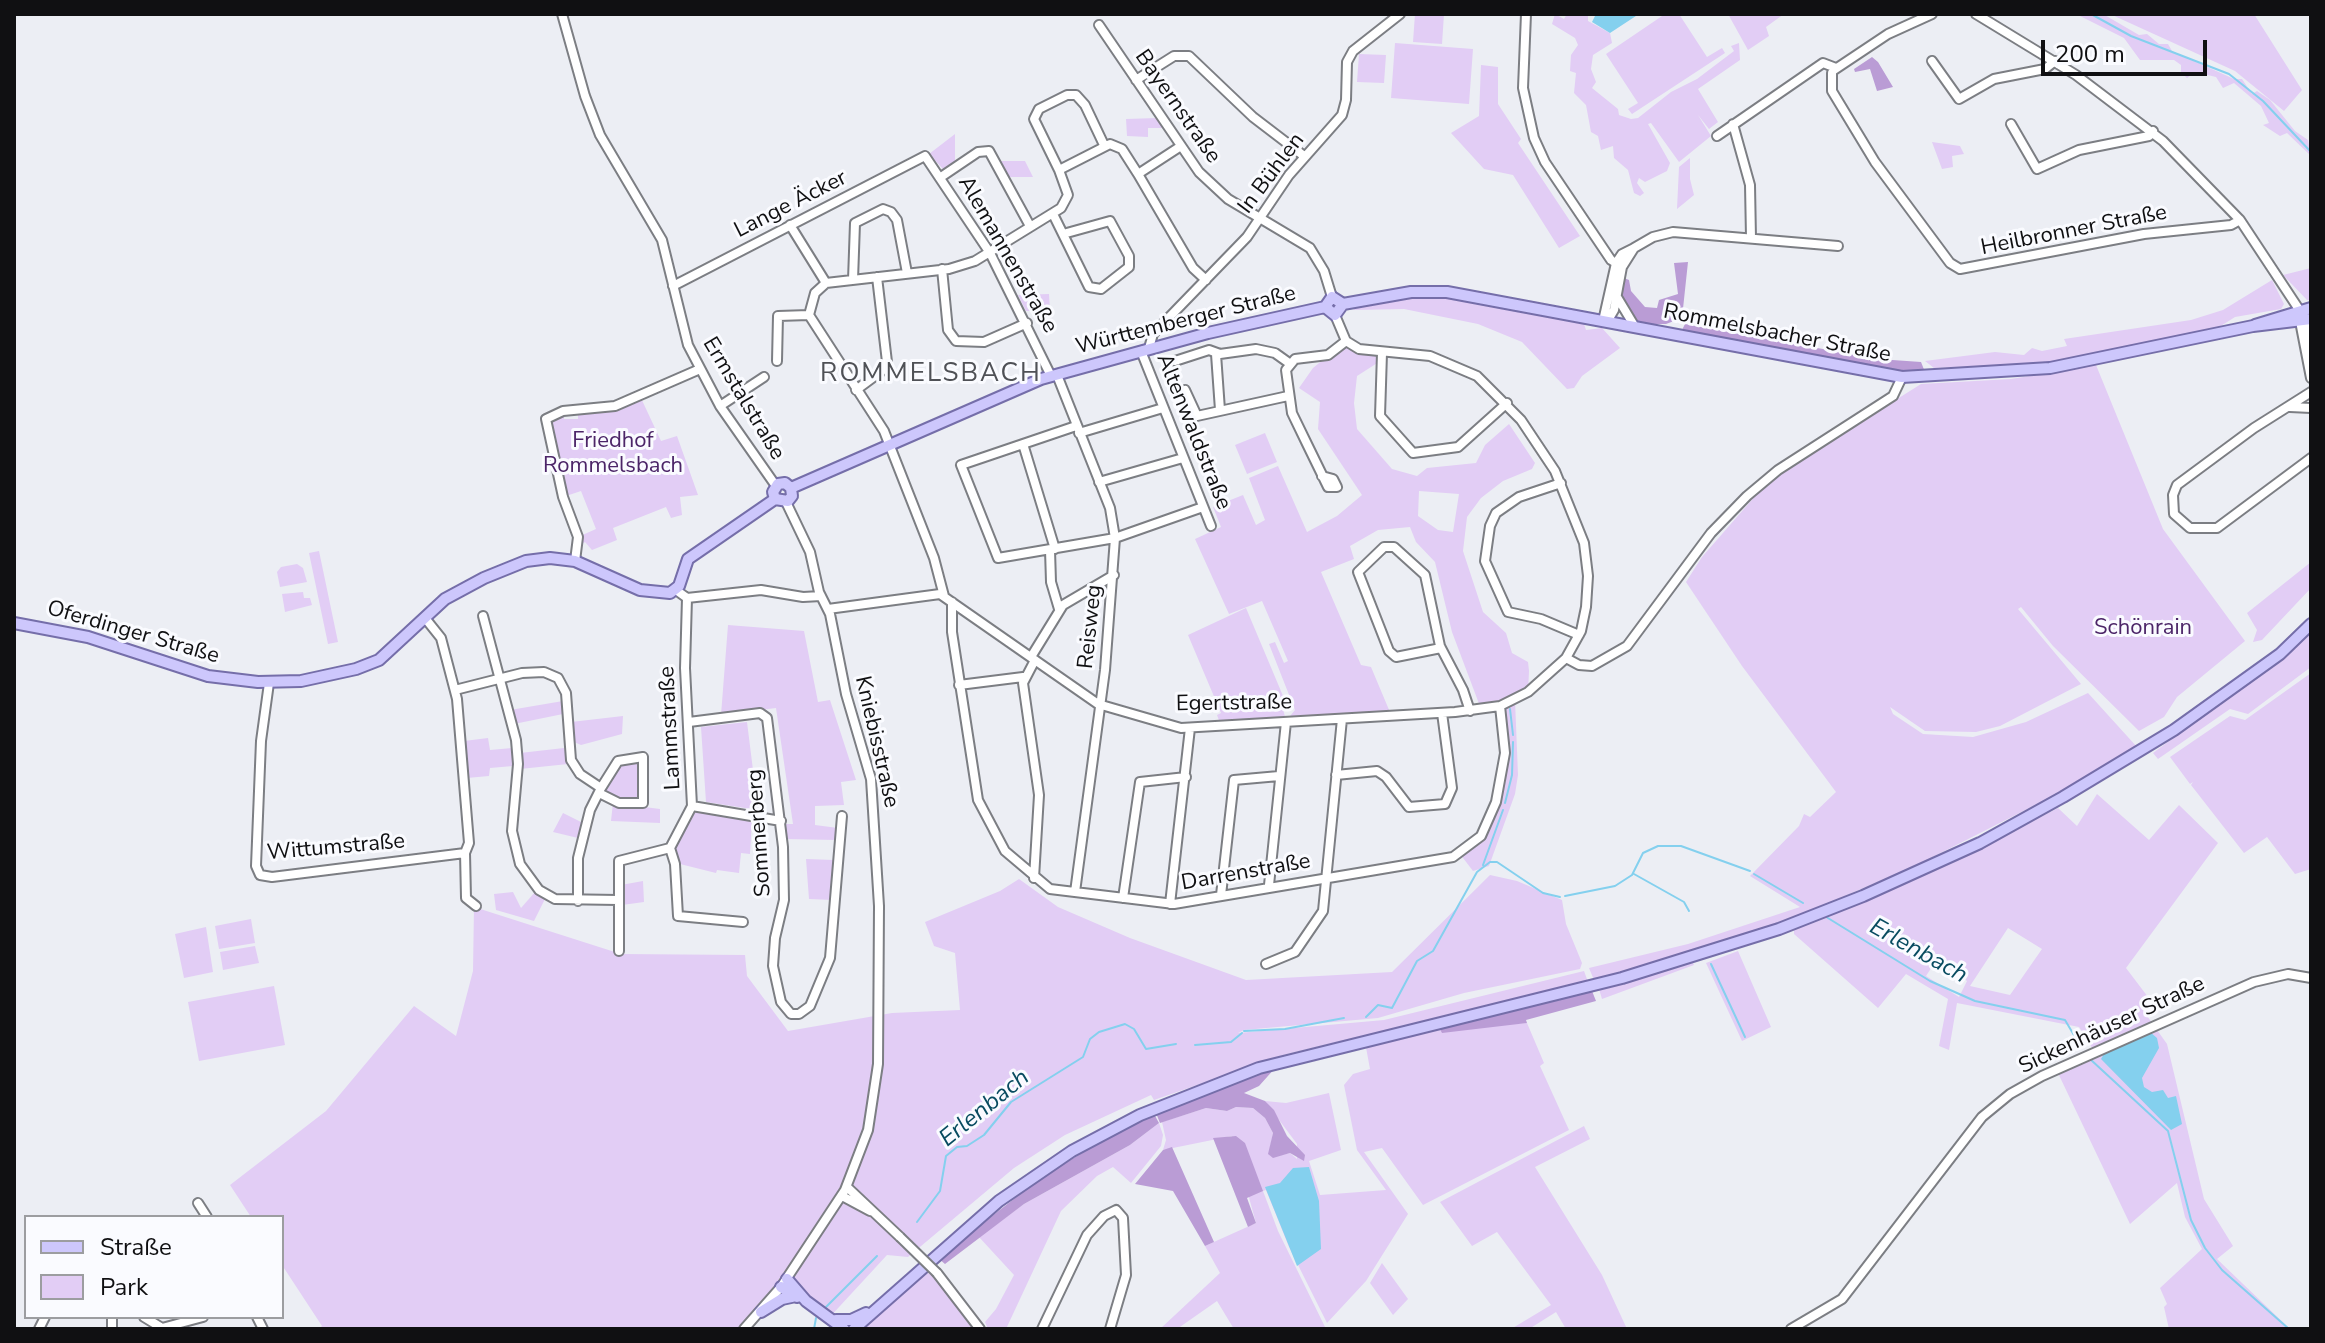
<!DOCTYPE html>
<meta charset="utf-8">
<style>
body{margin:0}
#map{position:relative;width:2325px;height:1343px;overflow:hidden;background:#eceef4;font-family:"Nunito Sans",sans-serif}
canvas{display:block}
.frame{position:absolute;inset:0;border:16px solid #101012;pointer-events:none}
.legend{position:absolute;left:24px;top:1215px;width:260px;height:104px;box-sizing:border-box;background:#fafbff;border:2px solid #9c9da0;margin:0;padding:10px 14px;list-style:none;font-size:24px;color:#101012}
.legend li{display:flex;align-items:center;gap:16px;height:40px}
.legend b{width:40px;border:2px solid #9c9da0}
.scale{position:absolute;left:2041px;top:40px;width:166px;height:36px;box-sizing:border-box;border:4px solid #101012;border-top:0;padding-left:10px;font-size:24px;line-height:28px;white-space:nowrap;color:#101012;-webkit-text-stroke:6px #fafbff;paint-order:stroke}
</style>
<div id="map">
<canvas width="2325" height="1343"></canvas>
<div class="frame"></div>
<ul class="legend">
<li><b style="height:10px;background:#cdc7fc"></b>Straße</li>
<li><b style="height:22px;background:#e2cdf5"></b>Park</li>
</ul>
<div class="scale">200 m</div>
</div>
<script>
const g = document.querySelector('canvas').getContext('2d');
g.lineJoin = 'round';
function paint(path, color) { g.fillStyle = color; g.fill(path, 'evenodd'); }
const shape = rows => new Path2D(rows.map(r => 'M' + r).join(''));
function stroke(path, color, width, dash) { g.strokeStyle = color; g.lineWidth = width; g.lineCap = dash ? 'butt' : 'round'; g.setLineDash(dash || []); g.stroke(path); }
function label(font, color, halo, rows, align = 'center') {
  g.font = font + ' "Nunito Sans",sans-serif'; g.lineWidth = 6; g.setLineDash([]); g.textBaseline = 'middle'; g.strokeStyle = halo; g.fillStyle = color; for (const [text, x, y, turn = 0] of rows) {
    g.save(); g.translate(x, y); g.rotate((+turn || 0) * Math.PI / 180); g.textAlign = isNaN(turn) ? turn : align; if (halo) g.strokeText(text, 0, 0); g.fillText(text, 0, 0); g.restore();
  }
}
paint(shape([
 [1415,14,1444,14,1442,44,1413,42],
 [1555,14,1564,19,1567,14,1588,14,1588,21,1610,33,1612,43,1593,55,1591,69,1596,82,1592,88,1618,109,1619,115,1631,119,1638,118,1671,92,1697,79,1734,51,1731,46,1739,43,1740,60,1698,89,1718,122,1709,129,1698,115,1711,136,1679,162,1651,123,1648,124,1670,163,1667,171,1645,182,1639,178,1637,183,1644,193,1640,196,1634,193,1628,170,1614,158,1613,146,1601,150,1598,136,1591,132,1586,105,1574,93,1576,73,1570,71,1571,55,1578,45,1575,38,1552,24],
 [1665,14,1679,14,1707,57,1722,48,1725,53,1632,114,1628,109,1638,103,1606,54],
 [1728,14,1784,14,1766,27,1769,36,1748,50],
 [2076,14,2103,14,2139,35,2147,34,2159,44,2168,44,2172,51,2234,79,2242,79,2252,94,2257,91,2270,100,2295,131,2308,140,2311,156,2287,133,2280,136,2263,125,2269,123,2261,106,2234,83,2223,88,2216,77,2195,72,2187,78,2181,72,2181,65,2174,60,2140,60,2124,38],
 [2110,14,2254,14,2302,90,2284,111,2235,71],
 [1395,43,1473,49,1469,104,1391,98],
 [1359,54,1386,55,1384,83,1357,82],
 [1481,65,1498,67,1498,104,1521,139,1518,143,1580,236,1559,248,1513,175,1484,169,1451,133,1479,116],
 [1157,118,1163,128,1148,128,1148,137,1127,136,1126,119],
 [955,134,955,162,943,169,929,154],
 [1932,142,1960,146,1964,154,1952,156,1953,167,1942,169],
 [1690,158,1690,179,1694,195,1677,209,1679,167],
 [1000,161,1025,161,1033,177,1009,177],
 [2311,268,2311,300,2307,300,2283,275],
 [2272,280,2284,304,2281,309,2235,317,2216,329,2052,365,1934,368,1925,361,1995,352,2024,355,2032,348,2042,351,2067,346,2064,339,2191,320,2223,310],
 [1411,292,1573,315,1572,322,1584,324,1586,330,1602,328,1620,348,1582,376,1574,388,1567,389,1522,342,1478,324,1404,309,1355,310,1343,304],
 [1049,294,1050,311,1026,311,1018,295],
 [1346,341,1382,353,1382,360,1357,376,1354,403,1357,429,1392,469,1417,476,1427,468,1476,463,1485,445,1509,424,1535,463,1532,469,1503,481,1481,498,1467,517,1463,551,1483,612,1506,633,1512,653,1528,662,1529,671,1528,692,1515,700,1518,775,1515,794,1489,866,1473,871,1460,854,1483,832,1504,766,1500,707,1481,709,1452,632,1435,562,1416,542,1410,527,1378,530,1350,546,1354,559,1321,572,1361,665,1371,667,1392,717,1221,726,1217,715,1221,713,1188,635,1246,608,1286,703,1282,705,1286,721,1295,710,1269,644,1275,642,1284,663,1288,661,1262,601,1229,614,1195,539,1221,527,1213,507,1243,495,1256,525,1265,520,1249,478,1278,466,1307,532,1337,516,1362,495,1318,429,1320,402,1299,388,1313,368],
 [1419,491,1459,494,1453,532,1438,530,1418,516],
 [2096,365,2163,529,2245,641,2177,697,2164,717,2139,731,2053,646,2021,607,2018,609,2081,684,2000,726,1976,732,1925,731,1890,707,1893,714,1923,734,1973,737,2026,722,2088,693,2137,747,2061,792,1915,866,1805,913,1692,952,1594,980,1589,968,1688,944,1800,907,1750,876,1799,826,1804,814,1810,817,1836,792,1742,666,1686,582,1702,557,1778,470,1788,468,1921,384,2011,379],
 [640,396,661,441,677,436,698,495,680,497,682,515,671,518,666,507,613,528,617,540,592,550,585,542,579,546,578,537,596,529,581,491,563,497,548,416,563,411,564,419,578,419,578,410],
 [1265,433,1277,462,1247,474,1235,445],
 [319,551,338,642,328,644,309,553],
 [2311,562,2311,588,2262,640,2253,642,2257,630,2247,613],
 [297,564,303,568,307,582,280,587,277,572,281,567],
 [303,592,304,598,310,598,312,605,285,612,282,594],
 [728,625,804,631,818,702,830,700,856,780,841,782,844,805,815,806,815,825,838,828,836,840,785,839,784,824,793,824,776,708,721,715],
 [2311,629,2311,667,2248,714,2230,709,2158,759,2153,753,2282,656],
 [2311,673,2311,869,2295,874,2267,837,2244,853,2191,785,2193,782,2190,784,2170,757,2230,716,2245,720],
 [563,701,563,714,514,724,510,710],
 [623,716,622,734,581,745,574,742,571,722],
 [747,722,758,810,706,802,701,727],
 [488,738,490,750,512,748,513,766,490,768,489,776,467,778,464,741],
 [564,748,568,764,520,769,520,753],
 [640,759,639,801,621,800,603,793,616,765],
 [2097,794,2149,840,2179,805,2218,843,2126,968,2148,997,2140,1006,2167,1044,2204,1199,2233,1246,2217,1259,2290,1329,2169,1329,2164,1307,2167,1304,2160,1288,2202,1249,2185,1217,2177,1183,2130,1224,2057,1071,2096,1054,2079,1027,1957,1003,1949,1050,1939,1046,1948,999,1906,974,1878,1008,1794,934,1794,928,1980,848,2058,808,2077,826],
 [2008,928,2042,949,2010,995,1970,986],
 [1939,956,1967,981,1959,997,1926,976],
 [613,803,660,809,660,823,611,821],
 [696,810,752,819,750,854,741,853,739,873,717,870,716,873,680,864,675,850],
 [563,813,583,823,578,838,553,832],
 [806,859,834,860,833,900,809,899],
 [1490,875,1517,881,1562,900,1566,924,1582,963,1580,969,1464,993,1378,1018,1244,1030,1238,1033,1384,1020,1584,971,1588,982,1287,1054,1154,1100,1151,1095,1065,1135,1014,1168,908,1257,887,1255,828,1319,787,1279,761,1312,736,1329,319,1329,322,1326,282,1265,282,1217,251,1217,230,1185,326,1111,414,1006,456,1036,473,971,474,907,621,954,745,955,747,976,788,1031,892,1013,960,1010,955,953,934,946,925,922,1000,891,1019,879,1058,907,1130,938,1246,980,1392,972],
 [643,881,644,902,622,905,621,885],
 [513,892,521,908,535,892,545,899,534,921,496,910,494,894],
 [251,919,255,943,219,949,215,926],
 [206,927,213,972,184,978,175,934],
 [255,946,259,963,223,970,220,952],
 [1738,951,1771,1027,1742,1041,1706,963],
 [1692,961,1694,965,1602,999,1599,989],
 [274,986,285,1045,199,1061,188,1002],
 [1527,1023,1544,1063,1540,1066,1569,1130,1423,1205,1382,1148,1364,1152,1408,1214,1366,1281,1327,1323,1289,1247,1266,1190,1263,1191,1278,1231,1326,1329,1234,1329,1217,1301,1177,1329,1160,1329,1220,1273,1205,1246,1256,1223,1232,1136,1163,1150,1166,1140,1162,1122,1206,1108,1227,1111,1236,1107,1253,1108,1265,1118,1273,1133,1269,1154,1273,1157,1290,1153,1297,1159,1297,1144,1265,1101,1286,1103,1329,1093,1341,1150,1309,1161,1320,1195,1386,1190,1357,1150,1344,1085,1353,1074,1370,1069,1365,1042,1439,1027],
 [1159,1123,1163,1135,1161,1146,1131,1183,1113,1167,1097,1176,1061,1211,1006,1329,988,1329,985,1322,996,1309,1014,1275,979,1237,1024,1204,1130,1145],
 [1584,1126,1590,1139,1535,1167,1602,1275,1627,1329,1566,1329,1556,1312,1529,1329,1511,1329,1551,1305,1497,1232,1472,1246,1440,1202],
 [1382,1263,1408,1299,1393,1315,1370,1283],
 [937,1273,980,1329,854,1329,912,1274]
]), '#e2cdf5');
paint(shape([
 [1872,57,1878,62,1893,87,1877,91,1870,69,1855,72,1854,69],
 [1688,262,1682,318,1666,324,1640,324,1625,310,1620,295,1624,278,1629,280,1631,291,1645,307,1657,308,1659,300,1678,294,1674,263],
 [1685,324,1878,359,1921,362,1925,372,1882,370,1682,330],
 [1592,991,1596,1001,1526,1020,1527,1023,1442,1033,1439,1027],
 [1276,1067,1259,1086,1244,1093,1265,1101,1274,1110,1287,1136,1305,1155,1304,1161,1290,1153,1273,1158,1268,1154,1273,1133,1265,1118,1253,1108,1236,1107,1227,1111,1206,1108,1160,1123,1156,1113],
 [1154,1114,1159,1123,1130,1145,1024,1204,945,1264,938,1258,1037,1181,1112,1134],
 [1236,1136,1245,1143,1263,1191,1247,1198,1256,1223,1248,1227,1213,1138],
 [1172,1147,1214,1242,1205,1246,1173,1191,1135,1184,1163,1150]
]), '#ba9cd5');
paint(shape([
 [1596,14,1639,14,1610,33,1592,22],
 [2150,1032,2157,1038,2159,1048,2142,1078,2144,1087,2152,1092,2163,1090,2168,1098,2176,1096,2182,1124,2171,1130,2101,1059,2105,1052],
 [1309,1167,1319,1201,1321,1249,1297,1266,1265,1187,1280,1183,1293,1168]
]), '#84d0ee');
stroke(shape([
 [2091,14,2131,36,2229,74,2263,101,2311,152],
 [1510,709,1513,735],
 [1505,803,1512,775,1513,742],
 [1483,865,1503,810],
 [1634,874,1684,902,1689,911],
 [1754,874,1803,903],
 [1565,896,1615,886,1632,875,1643,853,1658,846,1681,846,1750,871],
 [1823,915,1930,981,1975,1001,2065,1020,2081,1047],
 [1711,964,1745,1037],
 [1366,1017,1378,1005,1392,1008,1417,961,1433,951,1477,872,1490,862,1497,862,1543,893,1560,897],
 [1244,1031,1285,1029,1344,1018],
 [1195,1045,1231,1042,1242,1033],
 [2090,1059,2168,1131,2191,1220,2205,1248,2222,1270,2289,1329],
 [917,1222,940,1191,946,1156,957,1147,967,1146,984,1135,1011,1102,1083,1057,1090,1039,1099,1032,1125,1024,1134,1029,1146,1049,1176,1044],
 [826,1307,877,1256],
 [814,1329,816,1318]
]), '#84d0ee', 2);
const minor = shape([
 [562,14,585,96,600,135,662,240,688,345,720,406,776,486],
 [1526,14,1523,88,1534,138,1545,162,1611,260,1622,267],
 [1976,14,2076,75,2163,141,2240,220,2306,320,2311,343],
 [1099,25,1199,172,1228,199,1310,248,1324,271,1332,297],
 [1932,61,1959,99,1994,79,2045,69,2055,61],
 [1834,70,1888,34,1932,14],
 [1832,73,1832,91,1875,162,1950,263,1960,269,2144,234,2231,225,2240,220],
 [1136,80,1174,56,1189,56,1253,117,1304,156],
 [1733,124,1750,185,1751,238],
 [2011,124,2037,169,2079,150,2149,136,2153,131],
 [1717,136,1823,63,1836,68],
 [1059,170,1034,119,1039,109,1067,95,1076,95,1085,105,1104,145],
 [1138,174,1193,268,1206,280],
 [941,177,978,152,989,151,1030,226],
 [1053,214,1089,287,1101,289,1129,267,1129,256,1110,221,1063,234],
 [1634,248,1653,237,1673,232,1838,246],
 [942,269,948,330,956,341,984,342,1027,323],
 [853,280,855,223,883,209,891,212,897,220,907,273],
 [826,283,949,269,975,261,1061,208,1068,195,1059,170,1110,144,1122,149,1138,174,1181,146],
 [673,286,925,156,990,253,1051,376],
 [1617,297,1635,327],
 [809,315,884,431,934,558,944,596],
 [2299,316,2311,378],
 [1603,321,1616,263,1622,254,1634,248,1622,267,1614,310,1607,322],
 [1149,348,1153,334,1247,237,1289,175,1342,115,1346,100,1347,62,1353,51,1400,14],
 [1141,351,1211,526],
 [1382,353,1380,416,1413,453,1458,447,1507,403],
 [1216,354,1220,410],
 [777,361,778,316,809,315,815,293,826,283,790,225],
 [1175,361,1209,350,1220,354,1256,349,1275,353,1289,363],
 [1057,375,1110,508,1115,538,1105,670,1075,892],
 [856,390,883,370,887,362,877,277],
 [1185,390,1197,416,1288,396],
 [2311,392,2254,428,2177,485,2173,495,2174,514,2190,528,2217,528,2311,458],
 [720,406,764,377],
 [2290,407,2311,408],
 [1076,426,961,465,998,558,1115,538,1203,507],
 [1079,433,1163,408],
 [1023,444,1055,549],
 [1322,476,1333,479,1337,487,1328,487,1308,446,1292,413,1286,370,1295,359,1328,355,1346,341],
 [1099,482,1183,458],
 [1561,483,1519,497,1496,513,1490,526,1485,561,1508,612,1541,619,1579,635],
 [1050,550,1051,582,1059,609],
 [575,561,578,537,563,497,546,419,563,411,615,406,700,369],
 [676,590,687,598,761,590,803,597,821,596],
 [952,602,952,632,978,800,1005,851,1050,889,1174,904,1453,857,1481,836,1496,802,1505,753,1500,706],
 [828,609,940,594,1098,704,1181,728,1455,712,1500,706,1528,692,1566,658,1581,631,1586,607,1588,576,1584,543,1555,471,1521,420,1477,376,1430,356,1359,349,1346,341,1335,315],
 [483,616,516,740,518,764,512,831,520,864,539,890,555,899,618,900],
 [425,618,441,638,457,699,469,843,465,853,466,898,476,906],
 [1441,648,1396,657,1389,651,1358,572,1384,547,1394,547,1425,575,1440,646,1463,690,1470,711],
 [1031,657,1063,605,1114,575],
 [1566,658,1579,665,1592,666,1627,646,1711,533,1747,496,1778,470,1893,396,1902,377],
 [269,683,261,741,256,866,260,875,272,877,465,853],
 [959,685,1023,677],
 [455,690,522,673,544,672,558,678,566,693,571,760,580,774,601,788],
 [689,722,760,713,767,718,783,847,784,900,775,938,773,966,781,1002,791,1014,799,1014,810,1006,830,958,842,816],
 [1336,775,1377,771,1386,777,1409,807,1445,804,1452,788,1442,713],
 [692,806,781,821],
 [670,848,675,864,678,916,743,922],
 [1034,878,1039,795,1023,683,1035,660],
 [1269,885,1286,722],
 [1221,895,1234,780,1279,776],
 [1123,898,1140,782,1186,777],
 [578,901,578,858,590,810,601,788,618,761,643,757,643,803,619,803,599,793],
 [1170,904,1190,728],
 [619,951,619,861,670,848,692,806,685,668,687,598],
 [1266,964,1295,952,1323,911,1342,719],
 [847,1187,900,1237],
 [842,1196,870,1211],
 [198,1203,207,1217],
 [937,1273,980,1329],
 [112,1317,112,1329],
 [144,1317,162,1328,203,1317],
 [257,1317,263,1329],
 [39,1329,45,1317],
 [744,1329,781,1287,845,1190,868,1130,878,1064,879,906,871,779,846,694,830,614,819,592,810,552,786,502],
 [1042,1329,1087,1235,1104,1216,1116,1210,1123,1218,1126,1275,1110,1329],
 [1791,1329,1842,1299,1982,1117,2010,1094,2042,1076,2254,982,2288,974,2311,978]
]);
const major = shape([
 [1343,304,1411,292,1447,292,1902,377,2050,368,2253,326,2311,319],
 [1325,307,1335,315,1343,304],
 [1325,307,1332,297,1343,304],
 [2255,325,2311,308],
 [791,488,1041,379,1208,333,1325,307],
 [775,499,773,492,778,484,785,483,791,488],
 [775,499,788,501,792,496,791,488],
 [14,623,88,637,208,676,258,682,301,681,356,669,379,660,445,599,484,578,526,561,550,558,575,561,640,590,670,593,679,586,688,559,775,499],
 [787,1279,806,1301,844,1329],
 [781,1287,797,1297],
 [761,1312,782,1299,796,1296],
 [836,1320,851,1320,866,1313],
 [854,1329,999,1201,1072,1151,1140,1115,1259,1068,1622,978,1779,929,1863,896,1980,843,2063,797,2174,730,2280,654,2311,624]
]);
stroke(minor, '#7c7e83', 12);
stroke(major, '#756ea9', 14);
stroke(minor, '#fff', 8);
stroke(major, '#cdc7fc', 10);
const minorBridge = shape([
 [900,1237,937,1273]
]);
stroke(minorBridge, '#7c7e83', 12, []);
stroke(minorBridge, '#fff', 8);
label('22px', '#101012', '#fafbff', [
 ["Bayernstraße",1177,107,55],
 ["In Bühlen",1272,174,-53],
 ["Lange Äcker",791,205,-27],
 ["Heilbronner Straße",2074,231,-11],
 ["Alemannenstraße",1007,255,60],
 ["Württemberger Straße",1186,321,-14],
 ["Rommelsbacher Straße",1777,334,11],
 ["Ermstalstraße",743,399,59],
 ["Altenwaldstraße",1193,432,68],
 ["Reisweg",1091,627,-84],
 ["Oferdinger Straße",133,633,16],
 ["Egertstraße",1234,704,-1],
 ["Lammstraße",671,728,-93],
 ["Kniebisstraße",876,742,77],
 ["Sommerberg",760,833,-94],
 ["Wittumstraße",336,848,-5],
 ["Darrenstraße",1246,873,-10],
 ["Sickenhäuser Straße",2112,1026,-25]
]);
label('22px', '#4c2568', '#fafbff', [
 ["Friedhof",613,442],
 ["Rommelsbach",613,467],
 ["Schönrain",2143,629]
]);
label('italic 24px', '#084b60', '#fafbff', [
 ["Erlenbach",1918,952,29],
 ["Erlenbach",985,1109,-39]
]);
g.letterSpacing = '2px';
label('26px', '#4f5156', '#fafbff', [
 ["ROMMELSBACH",931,375]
]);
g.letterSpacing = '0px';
</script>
